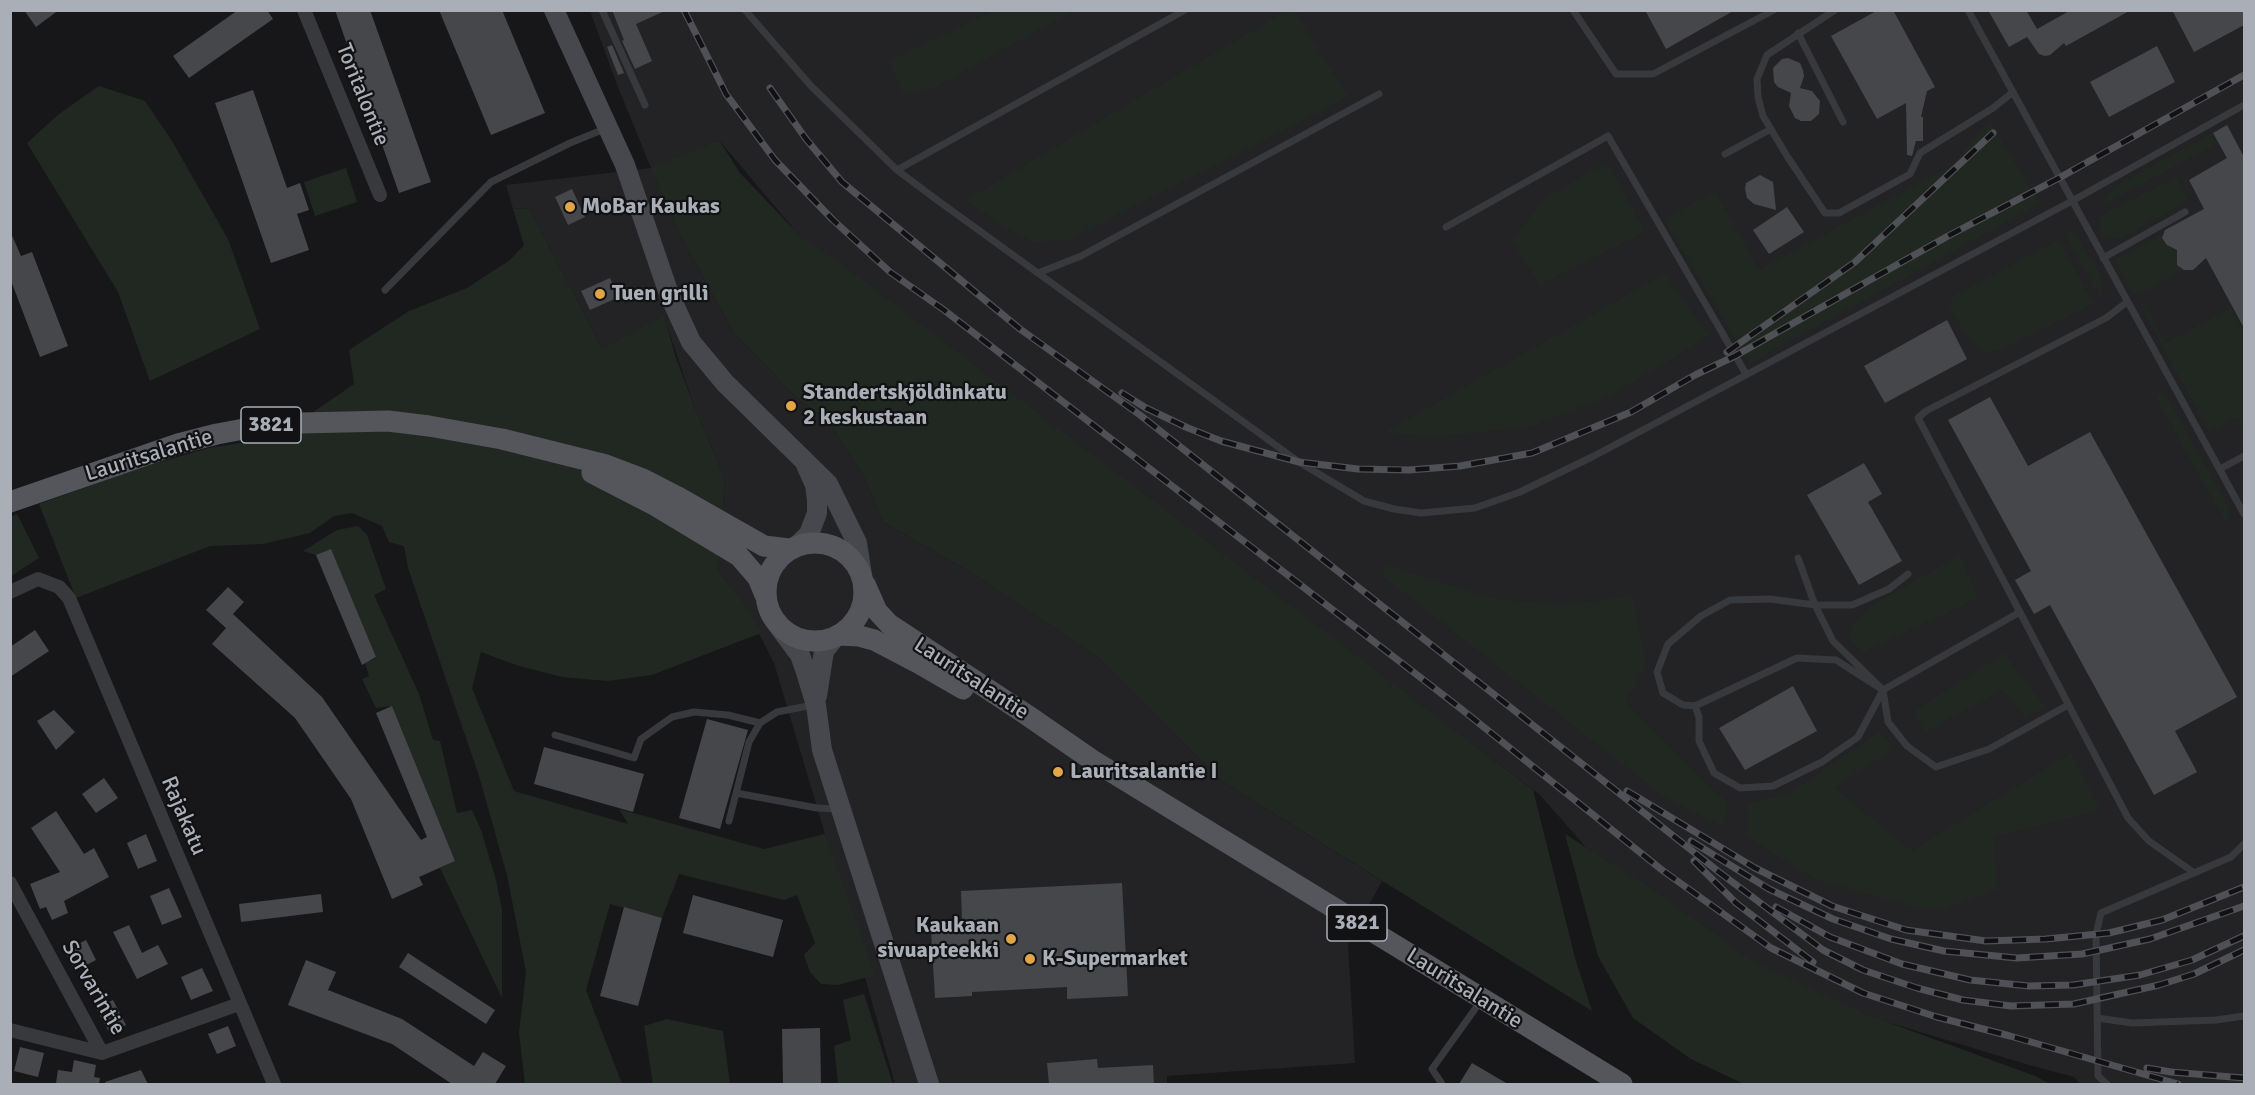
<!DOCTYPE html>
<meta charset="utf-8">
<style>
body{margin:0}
#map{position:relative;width:2255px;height:1095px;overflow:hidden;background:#171719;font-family:Signika,sans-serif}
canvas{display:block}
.frame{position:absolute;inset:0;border:12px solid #aaafb7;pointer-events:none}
</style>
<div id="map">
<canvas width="2255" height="1095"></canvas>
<div class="frame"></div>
</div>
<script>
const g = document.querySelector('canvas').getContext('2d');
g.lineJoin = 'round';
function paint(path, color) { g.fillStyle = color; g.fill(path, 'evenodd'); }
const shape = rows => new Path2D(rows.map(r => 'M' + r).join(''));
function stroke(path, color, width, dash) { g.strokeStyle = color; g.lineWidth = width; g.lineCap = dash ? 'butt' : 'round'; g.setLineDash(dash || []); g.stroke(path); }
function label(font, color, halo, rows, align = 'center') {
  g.font = font + ' Signika,sans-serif'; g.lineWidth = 4.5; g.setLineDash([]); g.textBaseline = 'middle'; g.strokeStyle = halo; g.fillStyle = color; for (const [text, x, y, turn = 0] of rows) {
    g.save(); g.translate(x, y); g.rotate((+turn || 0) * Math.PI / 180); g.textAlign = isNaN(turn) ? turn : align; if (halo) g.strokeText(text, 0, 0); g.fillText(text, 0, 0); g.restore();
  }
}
paint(shape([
 [590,11,2244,11,2244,1084,2080,1084,2074,1077,2029,1065,1798,995,1621,887,1540,795,803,240,719,140,652,169,681,237,734,333,798,399,828,420,865,479,883,522,972,573,1102,660,1223,782,1382,881,1348,944,1355,1063,1167,1076,1167,1084,895,1084,825,834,774,663,742,600,718,571,725,479,694,406,664,317,602,348,529,208,513,209,506,185,651,168,618,87]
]), '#232325');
paint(shape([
 [993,11,1073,11,935,87,904,94,889,61],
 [1286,11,1294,11,1348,97,1068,240,1033,242,1004,227,966,200],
 [99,86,145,101,172,141,228,239,260,329,150,381,118,292,27,143,59,114],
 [1990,121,2039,204,1750,363,1664,219,1715,191,1759,270,1954,164],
 [2212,133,2216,144,2103,205,2110,192,2118,185],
 [719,140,740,173,802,238,844,266,1533,790,1575,958,1592,1011,1223,782,1102,660,972,573,883,522,865,479,828,420,798,399,734,333,681,237,651,168],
 [1609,165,1645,232,1540,285,1512,240,1547,197,1591,171],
 [346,168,357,202,315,216,304,182],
 [2176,177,2188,201,2120,239,2102,235,2099,222,2104,214],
 [529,208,602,348,664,316,676,358,694,406,725,479,718,571,742,600,761,633,652,675,608,681,562,677,519,666,481,652,472,688,514,791,628,824,619,809,764,849,825,834,875,975,838,985,821,984,810,972,804,955,815,943,797,895,784,900,679,874,662,918,610,904,586,990,622,1084,525,1084,519,1033,526,972,507,875,479,776,408,568,404,546,389,542,382,526,352,513,334,516,310,533,263,544,210,546,76,598,39,504,139,468,209,448,277,437,354,384,349,350,409,311,467,288,510,260,524,245,513,209],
 [2183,223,2204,260,2139,294,2133,293,2117,263,2118,258],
 [2072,232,2076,235,2102,278,2102,296,2100,297,2067,238,2068,233],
 [2059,240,2093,304,1999,350,1990,352,1979,351,1959,323,1950,306,1951,300,1955,295],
 [1665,274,1709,336,1610,396,1532,426,1435,437,1385,432],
 [2143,301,2166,343,2231,308,2244,333,2244,427,2238,417,2209,432,2141,306],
 [2160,394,2165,394,2228,507,2230,513,2225,521,2156,397],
 [17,514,39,558,11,576,11,517],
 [358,526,367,535,386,589,374,595,419,694,433,740,440,741,457,813,472,810,481,830,496,880,502,910,502,998,440,868,455,861,392,706,376,708,362,679,369,676,365,663,376,658,331,550,316,555,303,551,337,530],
 [1960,555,1978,598,1864,652,1849,638,1854,623,1871,606],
 [1385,565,1496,599,1563,605,1633,596,1646,665,1625,702,1728,804,1722,827,1665,797,1383,576],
 [2004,653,2045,707,2025,717,2002,690,1925,732,1914,712],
 [1880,732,1893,749,1834,788,1912,851,2071,753,2100,810,1994,837,1997,889,1946,908,1916,908,1815,879,1748,837,1747,804,1792,792],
 [1565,834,1650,888,1754,962,1868,1015,2035,1076,2050,1084,1744,1084,1691,1059,1633,1018,1598,956],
 [864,994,893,1084,838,1084,834,1046,851,1040,843,1000],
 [667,1019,723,1031,730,1084,653,1084,644,1026]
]), '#212822');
paint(shape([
 [24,10,59,10,36,27],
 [238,10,267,10,273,19,189,78,173,56],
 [335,10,370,10,431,182,399,193],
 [439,10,502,10,545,113,491,135],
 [612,10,667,10,636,24,652,61,635,69,622,41,624,40],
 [1645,10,1735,10,1666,49],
 [1878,10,1893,10,1935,87,1927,91,1921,117,1923,117,1923,141,1916,141,1912,156,1907,155,1906,103,1877,119,1831,36],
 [1988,10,2026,10,2037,29,2071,10,2131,10,2066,46,2064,43,2050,55,2045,56,2039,54,2027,37,2009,47],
 [2172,10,2244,10,2244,25,2194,52],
 [612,45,624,73,618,75,607,47],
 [2157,46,2175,82,2109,117,2090,82],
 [1788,58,1800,63,1803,70,1804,76,1800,88,1812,91,1820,101,1819,114,1811,121,1801,121,1795,118,1789,106,1791,93,1778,87,1774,82,1773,68,1782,59],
 [253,90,287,188,300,183,309,210,297,214,309,250,271,263,215,103],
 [2227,125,2244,157,2244,328,2206,258,2193,270,2184,270,2177,265,2177,250,2167,245,2162,238,2165,230,2204,209,2189,180,2227,158,2213,133],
 [1760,175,1773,182,1776,210,1754,204,1747,198,1745,189,1746,183],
 [572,189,585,217,568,225,555,197],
 [1787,207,1804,232,1769,254,1753,230],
 [10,231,21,256,32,252,68,346,40,357,10,278],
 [610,278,619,297,590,310,581,291],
 [1947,320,1967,359,1885,403,1864,366],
 [1990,397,2028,466,2090,432,2237,697,2175,731,2197,772,2154,795,2050,605,2034,614,2015,580,2031,571,1948,420],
 [1864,463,1882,494,1868,502,1902,561,1859,585,1807,495],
 [331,549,376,657,362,665,316,555],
 [228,587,244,602,233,614,322,697,421,840,427,837,376,713,392,706,455,861,419,877,423,885,392,899,351,799,295,718,212,644,226,628,206,610],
 [35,630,49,651,10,677,10,647],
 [1793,686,1817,731,1745,770,1719,728],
 [54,710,75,732,56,750,37,721],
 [707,719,748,730,720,829,679,818],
 [544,747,644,774,633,812,534,784],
 [104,778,118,798,96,813,82,794],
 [56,811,84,854,94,848,109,877,64,901,68,913,52,920,46,907,40,909,30,884,60,872,31,828],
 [146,834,157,861,138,869,127,843],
 [1122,883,1128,996,1067,999,1067,987,972,992,972,996,935,998,931,931,950,930,949,922,962,921,961,891],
 [169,888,182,917,162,925,150,896],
 [321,894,323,912,241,922,239,904],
 [693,895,783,920,773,957,683,933],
 [624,907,662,918,638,1006,600,996],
 [129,925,142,953,158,945,168,964,137,979,113,932],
 [86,940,96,960,75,971,65,951],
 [408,953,495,1010,486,1024,399,967],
 [306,960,336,972,328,990,402,1019,474,1066,483,1052,506,1066,495,1084,452,1084,392,1044,288,1005],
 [202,968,213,991,191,1000,181,977],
 [113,1000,126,1025,110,1034,96,1008],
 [228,1026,236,1046,217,1054,208,1034],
 [820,1028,821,1084,783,1084,782,1029],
 [20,1047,44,1053,38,1077,14,1071],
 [1097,1059,1098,1068,1153,1065,1154,1084,1049,1084,1047,1063],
 [74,1060,96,1065,94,1077,100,1078,99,1084,56,1083,58,1070,72,1072],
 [1472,1063,1508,1084,1459,1084],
 [141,1070,148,1084,105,1084,105,1082]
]), '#46474b');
stroke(shape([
 [602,10,645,105],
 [745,10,811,86,897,170,937,200,1299,462,1364,501,1394,509,1421,513,1475,508,1520,492,1594,456,2072,201,2244,105],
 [1573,10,1616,74,1653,74,1774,10],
 [1835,10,1767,55,1757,79,1758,97,1763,116,1787,156,1825,213,1839,213,1910,174,1920,153,1993,108,2013,92],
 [1968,10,2244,514],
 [1798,33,1843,122],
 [1725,154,1771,129],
 [897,170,1185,10],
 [1446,227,1608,136,1746,374],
 [2103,258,2185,212],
 [1038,273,1081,256,1379,94],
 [385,290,491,182,570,143,607,128],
 [2127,302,2106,318,1926,411,1918,418,2128,818,2149,841,2193,872],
 [2220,469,2244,456],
 [1908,574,1889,589,1852,605,1815,605,1770,599,1730,600,1701,616,1668,644,1657,672,1663,693,1683,705,1695,706,1797,658,1836,660,1883,690,2020,612],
 [1883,690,1888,722,1907,746,1936,767,1989,749,2068,705],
 [1695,706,1699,717,1699,741,1714,773,1740,788,1773,786,1822,762,1858,737,1883,690,1833,641,1815,605,1798,558],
 [555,735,634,758,641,739,672,717,694,712,728,715,760,723],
 [736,793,817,808,838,809],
 [729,821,749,742,760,723,777,712,813,705],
 [2097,1018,2132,1023,2216,1020,2244,1016],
 [1442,1084,1432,1069,1480,1002],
 [2107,1084,2098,1076,2096,934,2101,913,2231,857,2244,844]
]), '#38393d', 7);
stroke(shape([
 [304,10,380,195],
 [10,592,38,579,59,587,69,598,274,1084],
 [10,883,102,1053,239,1004],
 [10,1030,102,1053]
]), '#38393d', 14);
stroke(shape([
 [554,10,625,165,669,294,691,342,725,383,828,484,857,543,862,575],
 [798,545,809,534,817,513,817,500,815,485,806,465],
 [780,628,800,655,806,672,816,705,822,750,929,1084],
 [817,696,824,651,836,636]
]), '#46484d', 20);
stroke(shape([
 [592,473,656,506,739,556,758,578,765,595],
 [10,502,178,444,217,434,260,426,301,423,388,421,429,426,502,439,606,465,643,479,676,496,764,546,789,549],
 '766 592a49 49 0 1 1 98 0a49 49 0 1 1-98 0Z',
 [865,584,877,611,889,624,1027,715,1092,760,1622,1084],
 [840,635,859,636,874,640,918,663,963,689]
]), '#55565c', 21);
const rail = shape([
 [684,10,726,94,775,160,833,220,890,272,944,310,1460,708,1662,870,1771,948,1863,993,1937,1017,2010,1036,2178,1084],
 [770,88,806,139,842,182,1020,329,1140,415,1719,872,1823,950,1863,970,1917,988,1963,1000,2011,1006,2074,1004,2159,985,2194,974,2244,950],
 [1727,352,1855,262,1993,133],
 [1122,393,1146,408,1188,428,1221,441,1299,462,1358,469,1409,470,1460,466,1532,453,1631,412,1695,375,1735,356,1948,236,2059,178,2244,75],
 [1627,791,1755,868,1832,906,1906,930,1986,941,2046,939,2109,933,2162,920,2244,887],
 [1691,841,1769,889,1833,919,1891,939,1944,951,2017,958,2082,954,2150,939,2244,906],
 [1694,861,1736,903,1813,962],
 [1776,907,1830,937,1902,964,1970,980,2029,986,2073,985,2140,975,2192,960,2244,936],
 [2147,1068,2171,1072,2244,1078]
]);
stroke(rail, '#4f5156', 7);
stroke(rail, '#121214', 4.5, [14]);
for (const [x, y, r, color] of [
 [570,207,6,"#e1a647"],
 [600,294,6,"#e1a647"],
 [791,406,6,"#e1a647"],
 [1058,772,6,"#e1a647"],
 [1011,939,6,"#e1a647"],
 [1030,959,6,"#e1a647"]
]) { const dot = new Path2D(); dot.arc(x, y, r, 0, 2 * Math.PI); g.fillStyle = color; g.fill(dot); stroke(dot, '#121214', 2); }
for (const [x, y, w] of [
 [271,425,60],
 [1357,923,60]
]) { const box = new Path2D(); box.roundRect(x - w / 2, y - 18, w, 36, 4.5); g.fillStyle = '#121214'; g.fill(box); stroke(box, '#aaafb7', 1.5); }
label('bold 21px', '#aaafb7', null, [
 ["3821",271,425],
 ["3821",1357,923]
]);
label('22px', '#aaafb7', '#121214', [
 ["Toritalontie",362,95,68],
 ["Lauritsalantie",149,456,-17],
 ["Lauritsalantie",971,679,33],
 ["Rajakatu",183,816,67],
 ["Sorvarintie",93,988,60],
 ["Lauritsalantie",1464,989,32]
]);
label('bold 22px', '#aaafb7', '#121214', [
 ["MoBar Kaukas",582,207],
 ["Tuen grilli",612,294],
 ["Standertskjöldinkatu",803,393],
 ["2 keskustaan",803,418],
 ["Lauritsalantie I",1070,772],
 ["Kaukaan",999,926,"right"],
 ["sivuapteekki",999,951,"right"],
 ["K-Supermarket",1042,959]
], 'left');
</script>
